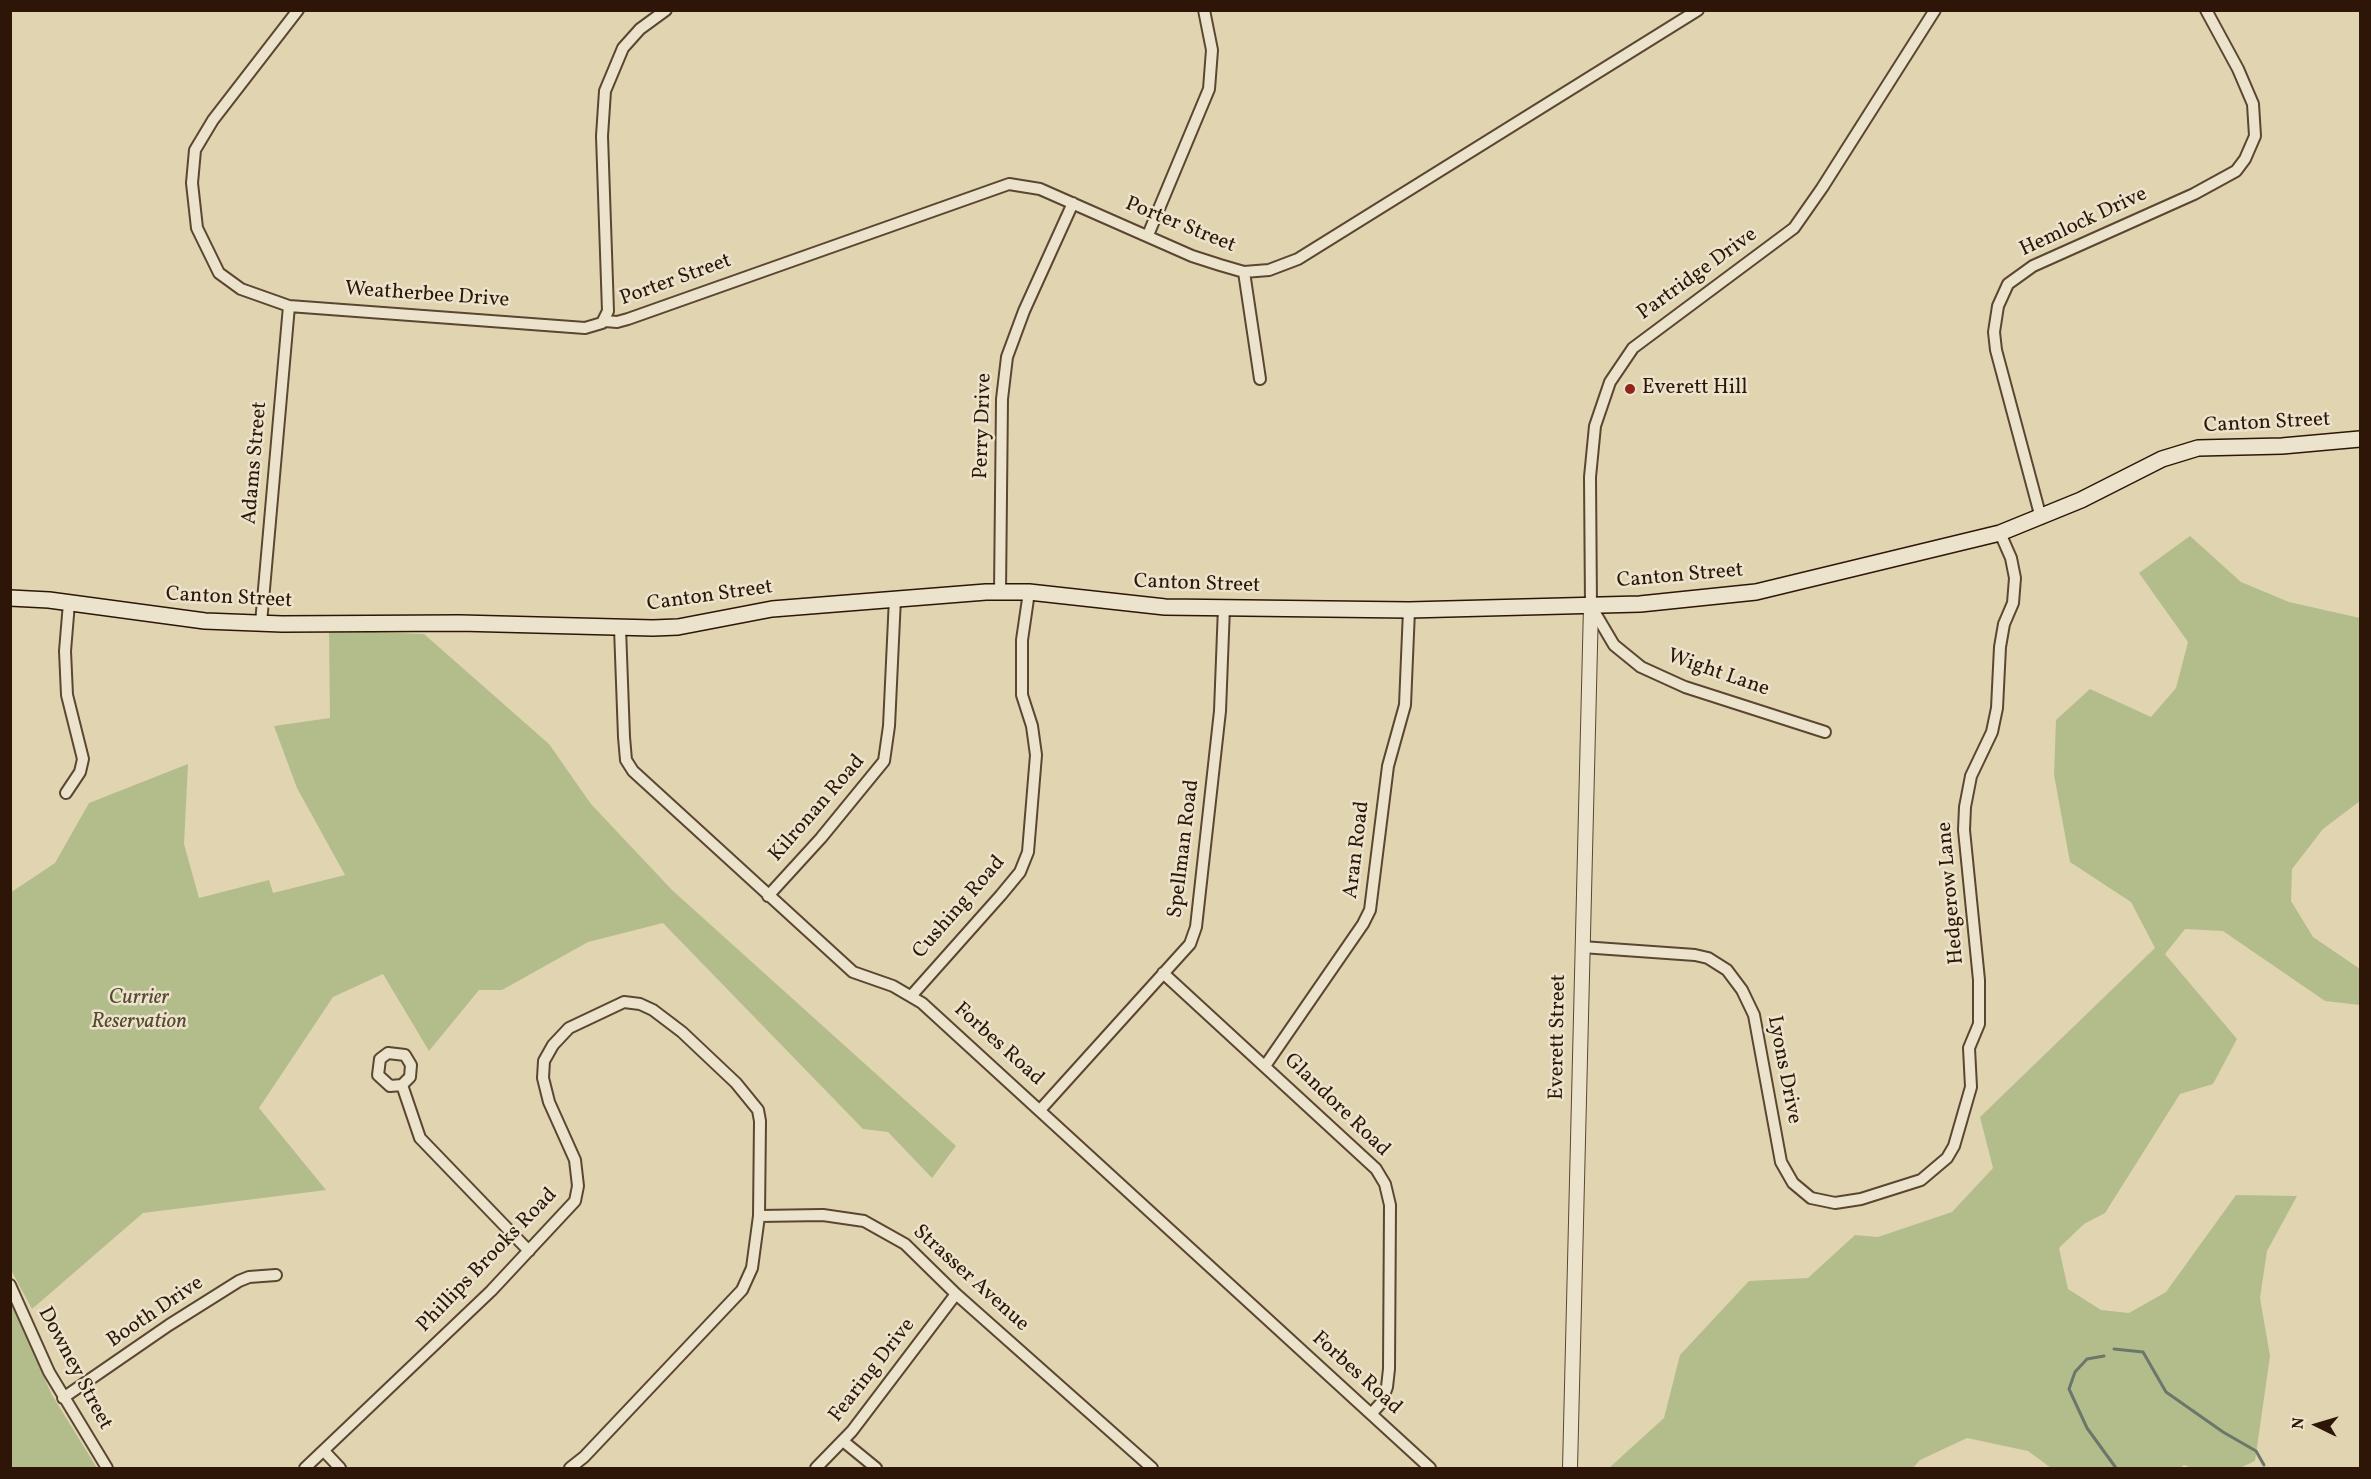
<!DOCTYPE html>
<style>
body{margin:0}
#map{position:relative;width:2371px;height:1479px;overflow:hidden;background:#e1d4b0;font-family:Vollkorn,serif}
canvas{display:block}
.frame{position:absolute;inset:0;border:12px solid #2d1607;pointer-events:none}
.north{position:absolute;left:2287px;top:1395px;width:60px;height:60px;-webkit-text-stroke:4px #ece3cc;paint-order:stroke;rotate:275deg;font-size:16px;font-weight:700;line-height:24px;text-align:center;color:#2d1607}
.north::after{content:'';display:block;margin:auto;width:21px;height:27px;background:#2d1607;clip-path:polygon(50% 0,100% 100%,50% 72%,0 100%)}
</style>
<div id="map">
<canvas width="2371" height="1479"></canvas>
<div class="frame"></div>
<div class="north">N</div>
</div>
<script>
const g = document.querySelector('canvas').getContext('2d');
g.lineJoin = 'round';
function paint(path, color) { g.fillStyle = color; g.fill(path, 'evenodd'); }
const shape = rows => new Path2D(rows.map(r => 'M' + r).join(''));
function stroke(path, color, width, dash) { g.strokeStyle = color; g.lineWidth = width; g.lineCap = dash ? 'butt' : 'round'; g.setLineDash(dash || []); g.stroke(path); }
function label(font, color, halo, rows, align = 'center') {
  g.font = font + ' Vollkorn,serif'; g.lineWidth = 5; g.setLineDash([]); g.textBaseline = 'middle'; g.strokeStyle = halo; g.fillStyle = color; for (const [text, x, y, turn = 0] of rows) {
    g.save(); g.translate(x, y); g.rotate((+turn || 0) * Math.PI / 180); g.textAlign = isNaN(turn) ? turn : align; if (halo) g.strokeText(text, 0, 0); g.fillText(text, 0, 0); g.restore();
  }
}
paint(shape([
 [2190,536,2241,582,2289,602,2360,618,2360,801,2323,829,2292,869,2291,901,2313,937,2360,969,2360,1005,2325,1001,2223,931,2185,929,2165,954,2237,1039,2213,1084,2180,1094,2105,1213,2084,1224,2059,1248,2068,1289,2101,1310,2129,1313,2166,1292,2236,1195,2297,1196,2267,1251,2260,1298,2270,1356,2255,1461,2240,1468,2193,1468,2184,1465,2180,1468,2051,1468,2028,1451,1967,1438,1920,1460,1913,1468,1609,1468,1664,1418,1680,1355,1749,1281,1808,1278,1855,1235,1878,1237,1952,1212,1993,1168,1980,1117,2155,948,2131,902,2070,862,2054,775,2056,720,2090,689,2151,717,2176,688,2188,642,2139,573],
 [329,630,424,634,549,744,591,804,672,890,956,1146,932,1178,888,1132,863,1129,663,923,588,942,502,990,479,990,429,1051,383,974,333,997,259,1108,326,1190,143,1213,32,1309,10,1268,10,893,55,863,89,803,188,764,184,844,199,898,269,880,273,893,345,875,297,788,274,726,330,718],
 [11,1304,52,1395,97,1468,11,1468]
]), '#b3bd8b');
stroke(shape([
 [2114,1349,2143,1352,2166,1392,2223,1432,2256,1451,2264,1465],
 [2104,1356,2087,1359,2075,1372,2069,1389,2087,1428,2116,1468]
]), '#6b776a', 3);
const minor = shape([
 [298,10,213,120,195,150,192,183,197,228,219,273,241,289,289,306,585,328,602,323,608,311,602,136,605,91,623,48,640,29,666,10],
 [1148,235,1209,89,1212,50,1204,10],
 [1244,272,1260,379],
 [605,321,617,322,628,319,1009,184,1040,189,1192,256,1220,265,1244,272,1269,270,1298,259,1698,10],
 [2041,518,1996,350,1994,332,1998,306,2008,284,2033,266,2194,194,2236,171,2245,159,2255,136,2253,104,2238,69,2206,10],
 [1000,592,1002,399,1007,357,1024,311,1073,203],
 [261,623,289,306],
 [620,628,624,737,626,760,633,771,853,972,893,986,922,1003,1430,1468],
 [1825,732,1685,687,1641,667,1614,645,1591,606,1590,477,1595,426,1610,382,1633,348,1794,228,1822,188,1935,10],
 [66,793,80,772,83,759,67,695,65,651,69,603],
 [768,896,821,838,884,761,889,726,895,598],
 [1582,947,1695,955,1708,958,1727,970,1742,990,1754,1015,1781,1162,1793,1183,1811,1198,1835,1203,1861,1199,1921,1180,1947,1158,1954,1146,1971,1087,1969,1048,1979,1024,1979,980,1964,830,1965,807,1971,776,1992,732,1997,708,2000,647,2004,624,2013,603,2015,578,2011,558,2000,533],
 [1163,973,1376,1169,1385,1184,1390,1205,1389,1369,1387,1387,1381,1403,1372,1413],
 [912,995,1001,895,1020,872,1028,852,1036,755,1032,726,1022,695,1022,640,1029,592],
 [1265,1066,1363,924,1370,910,1388,766,1405,705,1409,610],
 [402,1085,390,1086,378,1075,380,1059,388,1053,405,1055,411,1065,410,1077,402,1085,420,1138,529,1251],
 [1040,1110,1190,944,1196,927,1220,711,1224,607],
 [10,1285,49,1372,107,1468],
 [63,1398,169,1325,239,1281,249,1277,276,1275],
 [843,1441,876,1468],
 [324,1451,340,1468],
 [305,1468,491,1291,575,1201,578,1186,575,1160,549,1102,543,1078,544,1061,553,1045,569,1028,624,1002,640,1004,653,1010,682,1032,736,1083,758,1110,760,1121,759,1216],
 [570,1468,584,1457,742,1290,752,1268,759,1216,823,1215,864,1221,905,1244,956,1294,1152,1468],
 [816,1468,852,1431,956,1294]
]);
const tertiary = shape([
 [1570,1468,1591,606]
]);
const secondary = shape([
 [10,598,49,600,205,621,282,624,460,623,653,628,678,627,772,609,986,592,1029,592,1165,607,1409,610,1640,604,1756,592,2000,533,2081,500,2162,459,2198,448,2282,446,2360,439]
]);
stroke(minor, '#5a4631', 14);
stroke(tertiary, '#5a4631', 16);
stroke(secondary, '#2d1607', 18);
stroke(minor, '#ece3cc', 10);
stroke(tertiary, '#ece3cc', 14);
stroke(secondary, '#ece3cc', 15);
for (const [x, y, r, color] of [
 [1630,389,6,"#8f2418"]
]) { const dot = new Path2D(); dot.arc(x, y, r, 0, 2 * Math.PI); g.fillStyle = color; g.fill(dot); stroke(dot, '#ece3cc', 2); }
label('21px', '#2d1607', '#ece3cc', [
 ["Hemlock Drive",2084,223,-25],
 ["Porter Street",1180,226,22],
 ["Partridge Drive",1698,275,-36],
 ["Porter Street",676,281,-20],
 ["Weatherbee Drive",427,296,4],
 ["Canton Street",2267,424,-3],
 ["Perry Drive",984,426,-88],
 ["Adams Street",256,463,-85],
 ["Canton Street",1680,577,-5],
 ["Canton Street",1197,585,2],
 ["Canton Street",710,597,-8],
 ["Canton Street",229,599,3],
 ["Wight Lane",1718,674,19],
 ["Kilronan Road",818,809,-49],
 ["Spellman Road",1185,849,-83],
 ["Aran Road",1358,850,-83],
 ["Hedgerow Lane",1952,893,-95],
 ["Cushing Road",960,908,-49],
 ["Everett Street",1559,1037,-89],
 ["Forbes Road",998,1045,42],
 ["Lyons Drive",1783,1070,79],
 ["Glandore Road",1336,1106,44],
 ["Phillips Brooks Road",488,1261,-46],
 ["Strasser Avenue",970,1279,42],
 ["Booth Drive",156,1313,-34],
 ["Downey Street",74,1369,62],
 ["Fearing Drive",873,1371,-52],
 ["Forbes Road",1356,1374,42]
]);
label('21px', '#2d1607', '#ece3cc', [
 ["Everett Hill",1642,389]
], 'left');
label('italic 21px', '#55482f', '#ece3cc', [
 ["Currier",139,999],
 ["Reservation",139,1023]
]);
</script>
